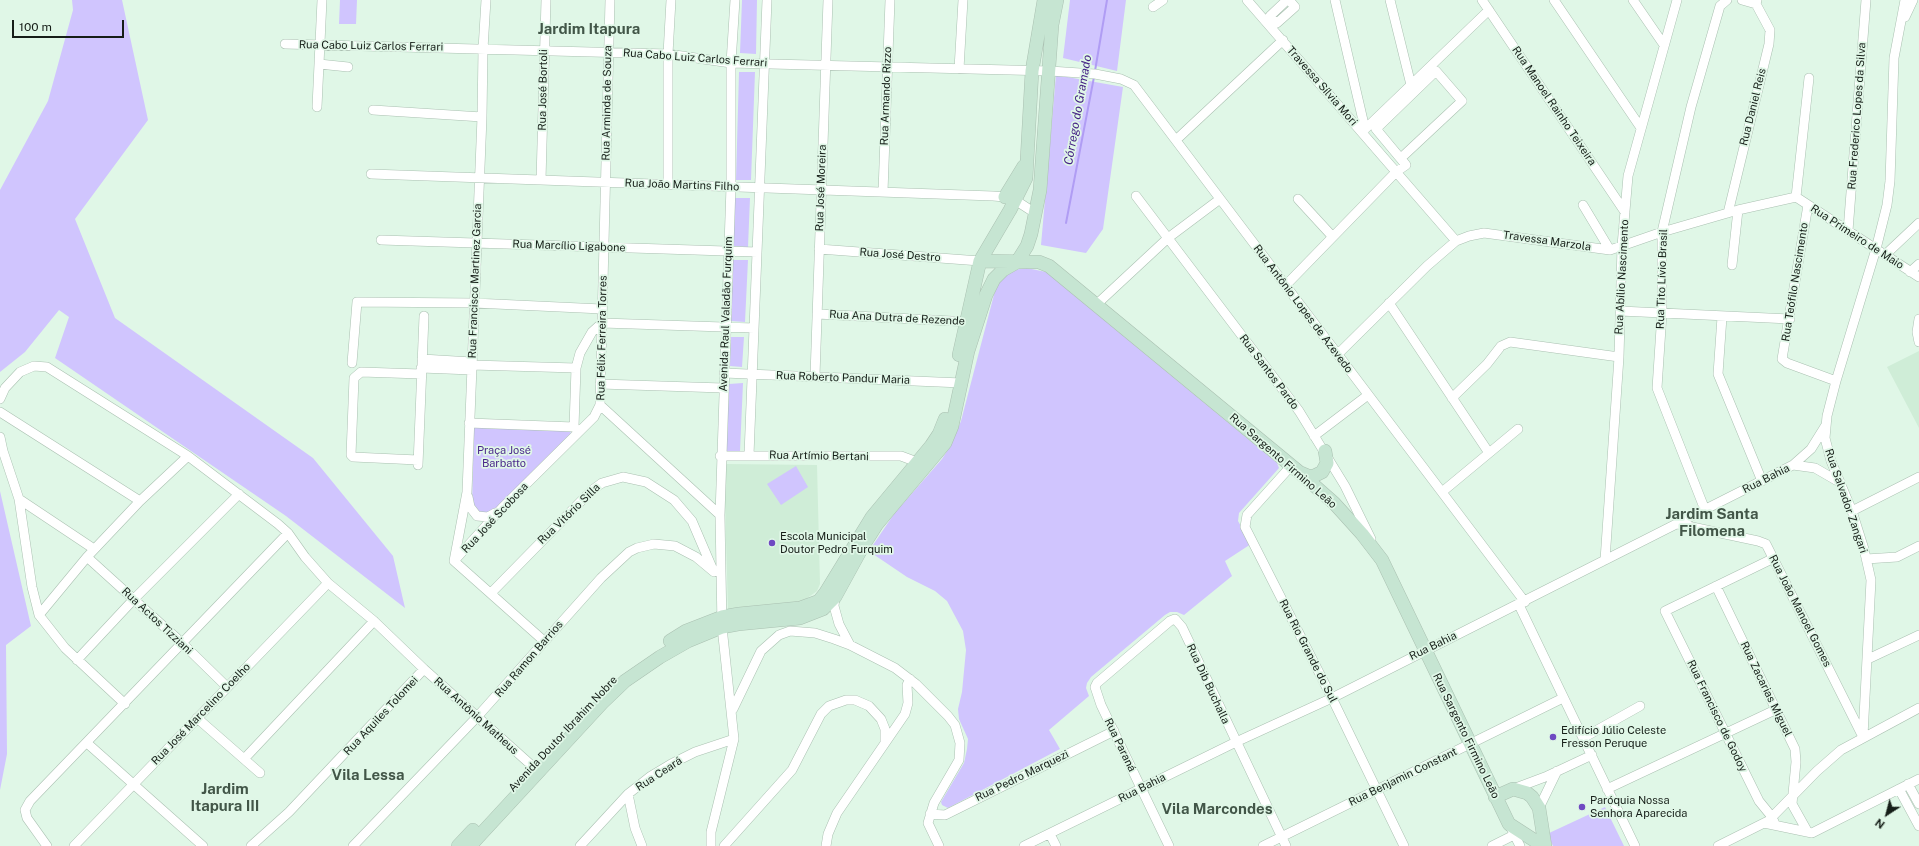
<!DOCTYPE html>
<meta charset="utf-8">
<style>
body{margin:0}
#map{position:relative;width:1919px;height:846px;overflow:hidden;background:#e0f7e7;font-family:"Public Sans",sans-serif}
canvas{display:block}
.north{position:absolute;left:1867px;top:794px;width:40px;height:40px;-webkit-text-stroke:3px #e0f7e7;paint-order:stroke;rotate:216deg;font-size:11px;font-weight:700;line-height:16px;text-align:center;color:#161e18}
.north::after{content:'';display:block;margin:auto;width:14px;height:18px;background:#161e18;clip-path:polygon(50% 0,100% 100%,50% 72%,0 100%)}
.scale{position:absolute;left:12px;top:20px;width:112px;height:18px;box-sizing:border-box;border:2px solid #161e18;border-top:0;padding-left:5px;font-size:12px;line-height:14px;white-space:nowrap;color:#161e18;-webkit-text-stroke:3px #e0f7e7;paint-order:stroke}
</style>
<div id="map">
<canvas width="1919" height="846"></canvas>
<div class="north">N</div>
<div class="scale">100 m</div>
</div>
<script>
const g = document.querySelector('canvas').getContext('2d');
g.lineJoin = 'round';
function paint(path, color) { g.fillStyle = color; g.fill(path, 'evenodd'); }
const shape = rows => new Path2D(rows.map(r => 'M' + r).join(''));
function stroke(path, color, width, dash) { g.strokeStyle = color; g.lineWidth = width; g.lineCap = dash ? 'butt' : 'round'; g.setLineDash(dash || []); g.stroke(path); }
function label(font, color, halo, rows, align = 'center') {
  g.font = font + ' "Public Sans",sans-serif'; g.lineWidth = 3.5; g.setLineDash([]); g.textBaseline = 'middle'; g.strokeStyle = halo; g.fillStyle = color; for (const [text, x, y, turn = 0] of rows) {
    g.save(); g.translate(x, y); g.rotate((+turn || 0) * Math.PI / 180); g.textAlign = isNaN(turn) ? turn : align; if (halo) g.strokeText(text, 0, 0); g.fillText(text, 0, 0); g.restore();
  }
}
paint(shape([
 [1919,351,1919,428,1887,367],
 [727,464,817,465,820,584,817,591,806,599,794,604,728,610,724,468]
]), '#cfedd7');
paint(shape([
 [72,0,122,0,148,120,75,219,115,318,313,458,393,556,405,608,286,516,55,358,69,317,59,310,25,352,0,372,0,190,48,101,73,10],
 [340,0,357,0,356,24,339,24],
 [742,0,757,0,756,54,740,53],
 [1070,0,1126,0,1117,71,1063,58],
 [739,72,755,72,751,180,736,180],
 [1056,75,1123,87,1103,229,1086,253,1041,245],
 [735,198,750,198,748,247,733,246],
 [733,260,748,260,745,322,731,321],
 [1027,268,1046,272,1277,463,1279,468,1239,513,1238,521,1251,544,1225,561,1232,576,1184,615,1177,612,1170,612,1165,615,1091,677,1087,683,1086,688,1089,696,1049,730,1060,749,948,808,942,805,941,802,964,763,967,749,968,739,959,719,958,709,962,692,966,650,963,631,947,601,935,591,907,577,873,554,871,548,894,514,942,459,952,443,961,421,996,287,1006,271],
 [731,337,744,337,742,367,730,366],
 [743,383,740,451,726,451,729,384],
 [474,425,570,430,571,434,496,508,487,513,483,513,478,511,472,505],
 [796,466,808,487,781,505,767,484],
 [0,491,31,626,6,645,7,754,0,790],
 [1605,807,1624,846,1553,846,1547,834]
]), '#d0c5fe');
stroke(shape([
 [1095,71,1107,0],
 [1066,223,1094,77]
]), '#b09df4', 2);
const street = shape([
 [1247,0,1456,241],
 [1287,0,1270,16,1277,23,1295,7,1289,0],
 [1335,0,1365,129],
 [1390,0,1411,85],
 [1482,0,1625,212],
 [1554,0,1641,128],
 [1633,0,1664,45],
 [1742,0,1756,4,1757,0],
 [1153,7,1163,0],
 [1905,17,1913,0],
 [285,44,668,54,731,63,1050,71,1095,74,1121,79,1134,85,1525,602],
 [319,64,348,67],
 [959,69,963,0],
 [317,107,322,0],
 [373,110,482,117],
 [1362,132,1489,10],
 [1176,140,1283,40],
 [371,174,993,196,1005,197,1015,200,1035,213],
 [541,180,546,0],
 [668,184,668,54,671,0],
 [883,192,890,0],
 [1136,196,1299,411,1345,486,1371,539],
 [1796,197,1919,277],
 [1796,197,1809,78],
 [1298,199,1332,236],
 [1583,205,1610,250],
 [1808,205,1782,359,1787,363,1836,381],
 [1728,213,1769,44,1770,30,1756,4],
 [1848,231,1866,0],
 [381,240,757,252],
 [819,249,980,261],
 [1885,255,1919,223],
 [1732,265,1738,210],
 [1910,272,1919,264],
 [1286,285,1396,172,1406,165,1376,129,1436,71,1462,101,1401,158],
 [1389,303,1489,453],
 [1097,304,1168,238,1220,199],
 [1620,311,1790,319],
 [817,314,971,322],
 [1722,317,1718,374,1762,481],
 [1919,319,1917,332,1919,342],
 [1338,354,1427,266,1456,241,1469,236,1484,233,1610,250,1662,232,1738,210,1796,197],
 [422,359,472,362],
 [352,363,357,302,474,303,602,309],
 [472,365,576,368],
 [421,368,472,370],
 [724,373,962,383],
 [815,376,828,0],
 [600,384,723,388],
 [1452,398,1487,364,1501,346,1510,342,1619,357],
 [0,399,5,388,20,372,34,366,47,367,188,456,278,524,288,533,305,557,328,583,374,621,424,669,539,772],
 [600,405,720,515],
 [0,412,140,501],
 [469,423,574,427,578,431],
 [574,427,576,368,580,353,592,332,602,323,754,328],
 [1314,436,1368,395],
 [0,437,3,451,19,499,32,587,39,615,65,648,125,704],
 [749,455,767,0],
 [720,456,901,456,917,462],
 [418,460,353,457,351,455,354,378,361,372,421,374],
 [418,465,424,316],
 [1793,465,1815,468,1841,483],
 [1291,466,1247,515,1245,527,1332,698,1404,846],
 [1442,492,1518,429],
 [468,497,470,507,477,516,488,517,495,513],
 [19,499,94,549],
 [1705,510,1657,388,1662,313,1662,232,1691,107,1720,6,1727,0],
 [1852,511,1919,477],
 [1678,524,1758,541,1766,544,1862,735],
 [87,557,182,643,226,686],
 [1774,558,1665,611,1759,801,1772,817,1775,824],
 [1866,559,1897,557,1919,546],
 [1605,560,1619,357,1622,246,1628,176,1677,0],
 [454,561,502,508,594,417,600,405,610,0],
 [454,561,467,492,482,117,483,49,486,0],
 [454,561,544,641],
 [1716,586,1795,749,1796,762,1792,804,1806,829],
 [491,593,591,491,602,483,623,477,646,482,674,500,692,521,713,570],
 [835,597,834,606,839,624,850,645],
 [1519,605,1635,846],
 [39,615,87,557,140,501,188,456],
 [1868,659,1919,635],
 [77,660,134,599,239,494],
 [733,709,761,651,779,635,790,631,815,633,834,639,850,645,895,668,916,684,948,716,955,725,960,743,959,760,934,803,928,823,939,846],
 [197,718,260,773],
 [1863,736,1871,580,1864,549,1852,511,1831,461,1825,438,1827,416,1836,381,1876,249,1887,205,1890,181,1894,58,1905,0],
 [1583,738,1640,706],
 [87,743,203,846],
 [245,758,374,621],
 [1908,784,1919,804],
 [1513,789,1545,777,1592,755],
 [1607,789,1775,710],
 [1899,789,1919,826],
 [628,794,635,828,642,846],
 [1539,808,1557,771],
 [930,814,945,815,1114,731],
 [1772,817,1817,771,1841,750,1919,708],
 [1764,823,1812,833,1919,779],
 [1509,824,1520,846],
 [1050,834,1056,846],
 [47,846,27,818,25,810,30,801,288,533],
 [74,846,328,583],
 [251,846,289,812,424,669],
 [353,846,477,717,601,578,629,552,637,548,654,544,675,546,696,557,714,572],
 [580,846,628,794,651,776,671,764,695,752,734,739],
 [711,846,711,832,734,739,722,627,720,515,731,186,731,63,735,0],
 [724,846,792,770,821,714,829,706,846,700,855,700,869,706,881,719,885,729,885,741],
 [826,846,828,834,837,813,905,714,908,703,907,685,910,679],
 [1024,846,1236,742,1332,698,1793,465,1811,449,1826,425],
 [1169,846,1101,705,1095,687,1097,683,1170,621,1175,619,1182,627,1286,846],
 [1263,846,1563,698],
 [1492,846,1514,835],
 [1718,846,1770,820]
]);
const secondary = shape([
 [1005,197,1024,166],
 [980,261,1039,262,1049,266,1299,472,1334,503,1362,534,1382,560,1509,824,1543,846],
 [959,355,980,261,1010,210,1026,178,1032,71,1044,0],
 [1301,473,1308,476,1314,476,1322,472,1327,463,1325,451],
 [670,641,686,631,722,617,739,614,800,608,819,601,826,592,872,517,931,446,939,434,945,419],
 [1495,797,1513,789,1527,793,1532,797,1539,808,1545,846],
 [458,846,473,830],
 [470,846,602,703,625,681,660,657,688,641,722,627,738,624,800,618,823,609,835,597,863,546,877,524,945,443,952,426,968,351,986,295,994,279,1003,270,1017,262,1027,246,1031,234,1040,190,1052,25,1057,0]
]);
stroke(street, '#aac0b1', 10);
stroke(secondary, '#aac0b1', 14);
stroke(street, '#fff', 9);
stroke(secondary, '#c6e5d2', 13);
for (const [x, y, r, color] of [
 [772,543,4,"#6f49c2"],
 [1553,737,4,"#6f49c2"],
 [1582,807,4,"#6f49c2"]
]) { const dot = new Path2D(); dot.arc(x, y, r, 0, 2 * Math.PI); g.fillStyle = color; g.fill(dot); stroke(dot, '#e0f7e7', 1.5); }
label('11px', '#161e18', '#e0f7e7', [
 ["Rua Cabo Luiz Carlos Ferrari",371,46,1],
 ["Rua Cabo Luiz Carlos Ferrari",695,58,4],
 ["Travessa Sílvia Mori",1322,86,49],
 ["Rua José Bortoli",543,90,-89],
 ["Rua Armando Rizzo",886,96,-88],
 ["Rua Arminda de Souza",607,103,-89],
 ["Rua Manoel Rainho Teixeira",1554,106,56],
 ["Rua Daniel Reis",1753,107,-76],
 ["Rua Frederico Lopes da Silva",1857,116,-86],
 ["Rua João Martins Filho",682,185,2],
 ["Rua José Moreira",821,188,-88],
 ["Rua Primeiro de Maio",1857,237,33],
 ["Travessa Marzola",1547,241,8],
 ["Rua Marcílio Ligabone",569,246,2],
 ["Rua José Destro",900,255,4],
 ["Rua Abílio Nascimento",1622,277,-87],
 ["Rua Tito Lívio Brasil",1662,279,-88],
 ["Rua Francisco Martinez Garcia",475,281,-88],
 ["Rua Teófilo Nascimento",1795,282,-81],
 ["Rua Antônio Lopes de Azevedo",1303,309,53],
 ["Avenida Raul Valadão Furquim",726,314,-88],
 ["Rua Ana Dutra de Rezende",897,318,3],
 ["Rua Félix Ferreira Torres",602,338,-89],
 ["Rua Santos Pardo",1269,372,53],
 ["Rua Roberto Pandur Maria",843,378,2],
 ["Rua Artímio Bertani",819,456,1],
 ["Rua Sargento Firmino Leão",1283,461,41],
 ["Rua Bahia",1766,479,-27],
 ["Rua Salvador Zangari",1846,501,71],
 ["Rua Vitório Silla",569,514,-44],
 ["Rua José Scobosa",495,518,-47],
 ["Rua João Manoel Gomes",1800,611,63],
 ["Rua Actos Tizziani",157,621,43],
 ["Rua Bahia",1433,646,-26],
 ["Rua Rio Grande do Sul",1308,651,63],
 ["Rua Ramon Barrios",529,659,-49],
 ["Rua Dib Buchalla",1208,684,65],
 ["Rua Zacarias Miguel",1766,689,64],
 ["Rua José Marcelino Coelho",201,714,-46],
 ["Rua Aquiles Tolomei",381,716,-47],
 ["Rua Antônio Matheus",476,716,42],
 ["Rua Francisco de Godoy",1717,716,64],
 ["Avenida Doutor Ibrahim Nobre",563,734,-47],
 ["Rua Sargento Firmino Leão",1466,736,64],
 ["Rua Paraná",1120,745,64],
 ["Rua Ceará",659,774,-33],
 ["Rua Pedro Marquezi",1022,776,-26],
 ["Rua Benjamin Constant",1403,777,-26],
 ["Rua Bahia",1142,788,-27]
]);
label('11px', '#49278a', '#e0f7e7', [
 ["Praça José",504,451],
 ["Barbatto",504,464]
]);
label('11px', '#161e18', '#e0f7e7', [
 ["Escola Municipal",780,537],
 ["Doutor Pedro Furquim",780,550],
 ["Edifício Júlio Celeste",1561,731],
 ["Fresson Peruque",1561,744],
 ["Paróquia Nossa",1590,801],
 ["Senhora Aparecida",1590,814]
], 'left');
label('italic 12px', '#452285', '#e0f7e7', [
 ["Córrego do Gramado",1078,110,-80]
]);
label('bold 15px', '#425648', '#e0f7e7', [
 ["Jardim Itapura",589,29],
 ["Jardim Santa",1712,514],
 ["Filomena",1712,531],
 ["Vila Lessa",368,775],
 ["Jardim",225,789],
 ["Itapura III",225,806],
 ["Vila Marcondes",1217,809]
]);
</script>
